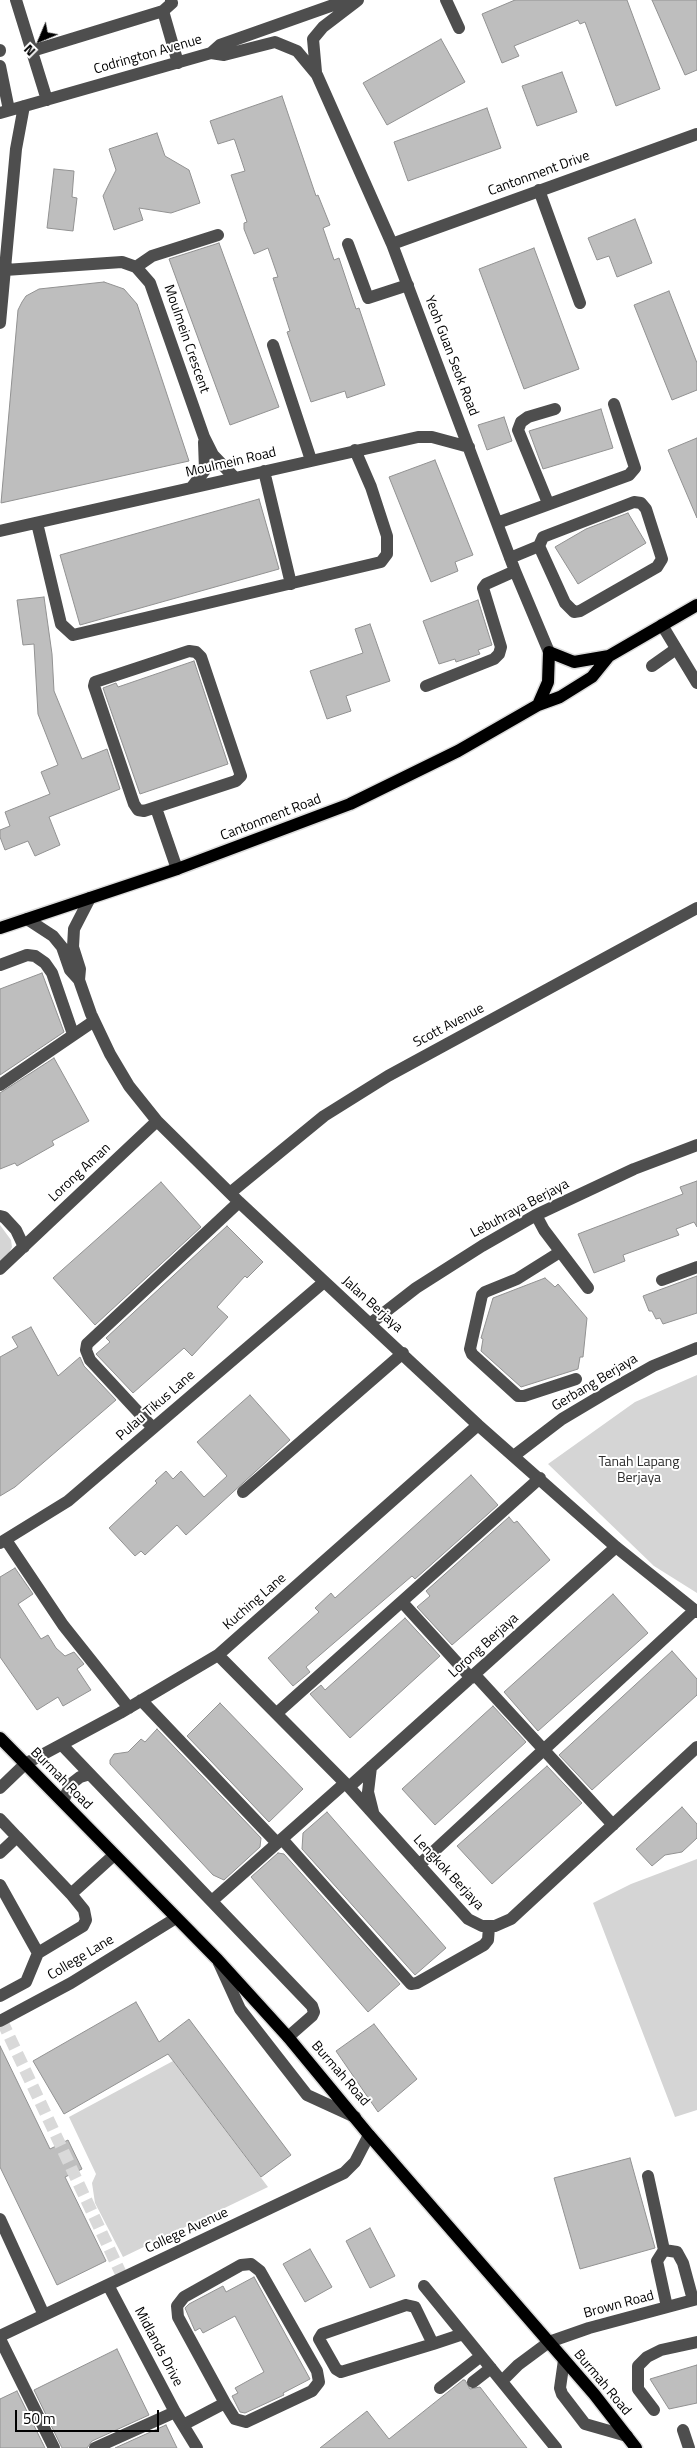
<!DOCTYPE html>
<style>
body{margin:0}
#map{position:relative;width:697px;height:2448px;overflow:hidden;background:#fff;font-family:"Titillium Web",sans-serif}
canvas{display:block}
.north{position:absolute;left:15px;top:15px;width:50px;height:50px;-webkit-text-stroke:4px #fff;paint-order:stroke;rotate:225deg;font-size:14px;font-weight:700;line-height:20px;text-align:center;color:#000}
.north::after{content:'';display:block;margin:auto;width:18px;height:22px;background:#000;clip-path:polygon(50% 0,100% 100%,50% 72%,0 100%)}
.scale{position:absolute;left:15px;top:2410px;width:144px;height:22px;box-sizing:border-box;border:2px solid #000;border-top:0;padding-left:6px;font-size:15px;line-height:18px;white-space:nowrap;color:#000;-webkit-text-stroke:4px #fff;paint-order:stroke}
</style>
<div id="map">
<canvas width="697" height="2448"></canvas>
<div class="north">N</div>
<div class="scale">50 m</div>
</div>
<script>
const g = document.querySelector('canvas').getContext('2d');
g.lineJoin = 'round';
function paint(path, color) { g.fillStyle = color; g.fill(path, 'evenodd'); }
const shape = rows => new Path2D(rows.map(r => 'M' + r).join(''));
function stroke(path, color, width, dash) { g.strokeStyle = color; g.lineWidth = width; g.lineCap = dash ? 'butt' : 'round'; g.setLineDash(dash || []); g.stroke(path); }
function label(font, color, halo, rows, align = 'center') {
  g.font = font + ' "Titillium Web",sans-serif'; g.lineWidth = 4; g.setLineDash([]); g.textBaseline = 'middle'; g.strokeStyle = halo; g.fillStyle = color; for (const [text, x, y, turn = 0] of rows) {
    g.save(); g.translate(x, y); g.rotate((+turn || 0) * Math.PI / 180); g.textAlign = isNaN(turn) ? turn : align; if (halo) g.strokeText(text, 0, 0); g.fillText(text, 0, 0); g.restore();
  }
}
paint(shape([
 [0,1225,11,1240,12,1247,9,1253,0,1261],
 [697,1375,697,1593,654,1566,548,1464,635,1402],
 [697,1859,697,2110,675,2117,593,1903,631,1884],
 [173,2061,268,2187,123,2257,95,2203,92,2183,96,2174,69,2117]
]), '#d5d5d5');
const building = shape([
 [515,0,627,0,660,89,616,106,585,22,580,24,578,20,514,46,519,56,502,63,482,14,515,0],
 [652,0,697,0,697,70,685,75,652,0],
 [441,39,465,82,387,125,363,83,441,39],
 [562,72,577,112,537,126,522,86,562,72],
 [282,96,316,196,318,195,330,225,323,228,334,260,339,258,356,309,359,308,385,385,347,398,345,391,311,402,287,332,290,331,273,278,278,277,268,248,254,254,244,229,244,223,247,222,231,175,245,171,235,141,234,139,218,144,210,121,282,96],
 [487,108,501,148,408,181,394,142,487,108],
 [157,133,165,156,189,170,200,203,171,213,139,208,143,220,114,230,103,196,116,170,109,149,157,133],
 [54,169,74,171,72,197,77,198,73,231,47,228,54,169],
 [635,219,652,263,617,277,609,256,597,260,588,238,635,219],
 [219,243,279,407,230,425,169,259,219,243],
 [534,248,579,369,524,389,479,269,534,248],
 [104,282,124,289,137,304,189,461,1,503,18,310,22,302,26,296,39,289,104,282],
 [669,291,697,363,697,390,672,400,634,305,669,291],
 [601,409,613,448,543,469,529,431,601,409],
 [504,417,512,441,487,450,478,425,504,417],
 [697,438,697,518,668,450,697,438],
 [435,460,473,555,455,562,458,571,431,582,389,477,435,460],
 [259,499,279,569,80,625,60,555,259,499],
 [628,513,646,543,578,584,555,547,586,529,628,513],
 [44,597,52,654,54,691,82,759,107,749,120,789,49,817,60,845,35,856,28,841,5,850,0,837,0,830,10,826,5,812,50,794,41,772,58,765,38,714,34,644,23,645,17,600,44,597],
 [478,600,492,645,478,650,480,654,456,662,455,659,439,664,423,621,478,600],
 [370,624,390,681,346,696,351,711,327,719,310,671,363,653,355,629,370,624],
 [194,661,228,764,140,794,103,688,116,683,118,687,194,661],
 [42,973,64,1032,0,1075,0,989,42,973],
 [54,1058,89,1121,52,1141,54,1145,17,1166,15,1163,0,1169,0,1093,54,1058],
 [697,1181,697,1227,694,1222,676,1229,679,1235,623,1255,625,1261,594,1273,578,1234,683,1194,680,1187,697,1181],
 [161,1182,201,1227,95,1325,53,1278,161,1182],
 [227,1226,263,1262,247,1278,245,1276,217,1307,228,1317,192,1356,184,1348,133,1393,96,1354,110,1342,106,1338,227,1226],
 [697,1276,697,1313,663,1324,660,1318,656,1319,652,1311,649,1311,643,1296,697,1276],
 [545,1278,555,1287,558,1284,587,1318,583,1357,580,1357,578,1369,521,1387,481,1351,483,1339,481,1338,493,1298,545,1278],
 [31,1327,58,1376,80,1357,84,1366,116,1400,15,1487,0,1496,0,1357,18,1347,12,1337,31,1327],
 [250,1395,290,1440,186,1535,177,1525,145,1555,141,1551,135,1556,109,1528,157,1483,155,1481,166,1471,173,1479,181,1471,204,1497,227,1476,197,1442,250,1395],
 [471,1475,498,1505,415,1579,412,1576,306,1667,310,1672,293,1686,268,1658,319,1612,315,1608,331,1593,335,1598,471,1475],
 [509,1517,514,1523,517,1521,550,1560,452,1645,417,1607,430,1596,426,1591,509,1517],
 [15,1568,33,1594,18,1604,41,1639,48,1635,56,1648,65,1656,74,1652,84,1664,77,1669,91,1690,63,1706,58,1697,37,1710,0,1657,0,1577,15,1568],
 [613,1594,648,1633,538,1731,504,1692,613,1594],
 [405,1618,440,1656,350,1738,310,1694,321,1685,325,1690,405,1618],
 [672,1651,697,1679,697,1695,592,1790,559,1755,672,1651],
 [220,1703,303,1789,269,1822,187,1736,220,1703],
 [493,1706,526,1742,435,1825,402,1789,493,1706],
 [157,1729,261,1838,260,1847,224,1880,213,1875,110,1764,110,1760,114,1754,128,1752,141,1739,145,1742,157,1729],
 [547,1766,582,1803,492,1884,457,1846,547,1766],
 [682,1807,697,1824,697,1838,682,1852,665,1855,652,1866,636,1849,682,1807],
 [327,1812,446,1948,415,1975,302,1849,303,1833,327,1812],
 [278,1853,284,1854,400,1984,368,2012,251,1877,278,1853],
 [136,2002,159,2042,189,2019,291,2155,261,2177,168,2054,64,2114,33,2061,136,2002],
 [374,2024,417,2079,378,2112,336,2051,374,2024],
 [0,2046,50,2149,68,2140,82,2169,65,2177,106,2261,57,2285,0,2167,0,2046],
 [630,2158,655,2248,580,2269,554,2178,630,2158],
 [370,2228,395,2276,370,2288,346,2241,370,2228],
 [310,2249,332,2287,305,2302,283,2264,310,2249],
 [254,2277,310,2379,283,2393,284,2395,245,2413,240,2412,232,2396,238,2393,235,2388,264,2372,235,2316,203,2333,200,2328,195,2331,185,2308,189,2304,223,2286,226,2292,254,2277],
 [117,2349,149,2415,92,2441,87,2448,62,2448,34,2390,117,2349],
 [697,2365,697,2403,669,2409,650,2379,697,2365],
 [463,2380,465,2380,470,2389,480,2387,527,2448,320,2448,367,2411,389,2439,463,2380],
 [17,2391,45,2448,0,2448,0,2399,17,2391],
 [166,2425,177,2448,115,2448,166,2425]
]);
paint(building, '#bebebe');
stroke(building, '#929292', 1);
stroke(shape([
 [2,2021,123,2278]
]), '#d9d9d9', 12, [12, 6]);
const major = shape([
 [538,705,548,682,549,652,574,662,609,656,697,605],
 [0,928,177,869,350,804,458,751,538,705,560,697,592,677,609,656],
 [0,1738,218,1960,288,2037,369,2135,594,2394,636,2448]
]);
stroke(major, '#dbdbdb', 15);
stroke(shape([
 [16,0,47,100],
 [446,0,459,28],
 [163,11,178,63],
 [0,50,0,51],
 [32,51,163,11,172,3,171,0],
 [211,53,224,55,275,42,297,51,317,75,392,244,515,571,549,652],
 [0,66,9,110],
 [316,72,313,39,323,27,357,1],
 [0,113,211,53,220,45,336,4,358,0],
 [539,190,580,303],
 [348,244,368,298,408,285],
 [392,244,697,134],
 [136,267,152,256,218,235],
 [5,270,122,262,136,267,150,283,204,437,213,455,235,478],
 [0,323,16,149,24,106],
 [273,345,311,460],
 [264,471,291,584],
 [192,487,205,470,204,442],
 [548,503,518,430,521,422,528,417,555,409],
 [37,523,61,624,73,635,381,562,387,554,387,536,371,487,355,450],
 [497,523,629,475,635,468,614,404],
 [0,531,418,437,432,437,469,447],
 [510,558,539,546,543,537,634,502,641,503,646,509,662,559,657,567,580,611,574,612,565,603,539,546],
 [662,625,697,683],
 [189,651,196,652,201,657,241,776,236,781,144,811,138,810,134,804,94,686,95,682,189,651],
 [652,666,676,649],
 [426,686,494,659,499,654,501,647,483,588,486,584,515,571],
 [156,808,177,869],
 [27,919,53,936,62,947,70,970,79,980,91,1014,110,1054,129,1086,157,1121,239,1202,478,1425,616,1547,697,1612],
 [0,965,27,955,35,956,45,963,52,973,73,1034],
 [79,980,80,969,73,947,74,929,90,898],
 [0,1085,94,1021],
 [230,1193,324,1116,388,1076,697,908],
 [536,1215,544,1230,588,1288],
 [0,1216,4,1217,16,1230,24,1247],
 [560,1252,517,1279,485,1292,482,1295,470,1349,472,1354,518,1396,524,1396,576,1379],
 [0,1269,157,1121],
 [662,1280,697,1267],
 [371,1323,416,1288,482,1246,536,1215,634,1169,697,1145],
 [153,1428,90,1360,86,1350,87,1344,239,1202],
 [515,1455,562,1419,609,1391,653,1366,697,1348],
 [243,1492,403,1353],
 [6,1540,63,1625,129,1708],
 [0,1543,68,1501,324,1282],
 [402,1602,471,1678],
 [218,1655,349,1787,468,1919,482,1926,495,1926,511,1919,697,1747],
 [475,1675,613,1825],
 [141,1700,277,1843],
 [277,1713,540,1478],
 [62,1745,312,2006,314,2012,312,2016,288,2037],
 [371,1767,368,1792,373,1812],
 [349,1787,616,1547],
 [0,1788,25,1764,120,1713,218,1655,478,1425],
 [63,1801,71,1784,80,1777,90,1774],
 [0,1819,17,1837],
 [282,1839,411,1984,417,1983,484,1945,488,1940,489,1927],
 [0,1853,17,1837,71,1894,84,1910,86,1920,83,1926,38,1953,0,1885],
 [419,1865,695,1610],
 [71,1894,114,1855],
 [213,1900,345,1783],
 [219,1963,240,2009,307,2095,355,2117],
 [0,1996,26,1982,38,1953],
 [0,2021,71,1983,176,1918],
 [648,2176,664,2250,657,2261,667,2307],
 [0,2219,44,2315],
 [664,2250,677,2252,683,2263,693,2300],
 [108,2285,175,2412,197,2448],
 [424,2286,556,2448],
 [406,2305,415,2307,433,2344,341,2372,336,2369,319,2339,322,2334,406,2305],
 [0,2336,344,2173,355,2162,369,2135],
 [0,2339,54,2448],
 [433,2344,463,2334],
 [564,2360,560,2388,562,2394,585,2424,627,2436],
 [502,2381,518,2365,549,2342,589,2328,697,2299],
 [473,2382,491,2368],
 [440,2388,481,2356],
 [654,2410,638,2389,638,2366,647,2357,661,2350,697,2342],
 [183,2425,225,2403,178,2317,177,2306,184,2297,241,2265,251,2264,260,2271,317,2371,319,2382,312,2391,246,2422,235,2419,225,2403],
 [683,2430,689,2448],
 [95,2448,175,2412]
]), '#4e4e4e', 12);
stroke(major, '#000', 12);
label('14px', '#000', '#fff', [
 ["Codrington Avenue",148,55,-16],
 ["Cantonment Drive",539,174,-20],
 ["Moulmein Crescent",186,339,71],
 ["Yeoh Guan Seok Road",451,356,69],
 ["Moulmein Road",231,463,-13],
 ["Cantonment Road",271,818,-21],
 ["Scott Avenue",449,1026,-28],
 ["Lorong Aman",80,1173,-43],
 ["Lebuhraya Berjaya",520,1209,-28],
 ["Jalan Berjaya",372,1305,42],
 ["Gerbang Berjaya",595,1383,-31],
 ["Pulau Tikus Lane",156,1406,-41],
 ["Kuching Lane",255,1602,-41],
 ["Lorong Berjaya",484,1646,-42],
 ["Burmah Road",61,1779,45],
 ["Lengkok Berjaya",448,1873,47],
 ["College Lane",81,1958,-31],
 ["Burmah Road",340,2074,49],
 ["College Avenue",187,2231,-25],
 ["Brown Road",619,2305,-15],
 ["Midlands Drive",158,2347,62],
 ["Burmah Road",602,2383,50]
]);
label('14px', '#2c2c2c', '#fff', [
 ["Tanah Lapang",639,1463],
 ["Berjaya",639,1479]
]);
</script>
